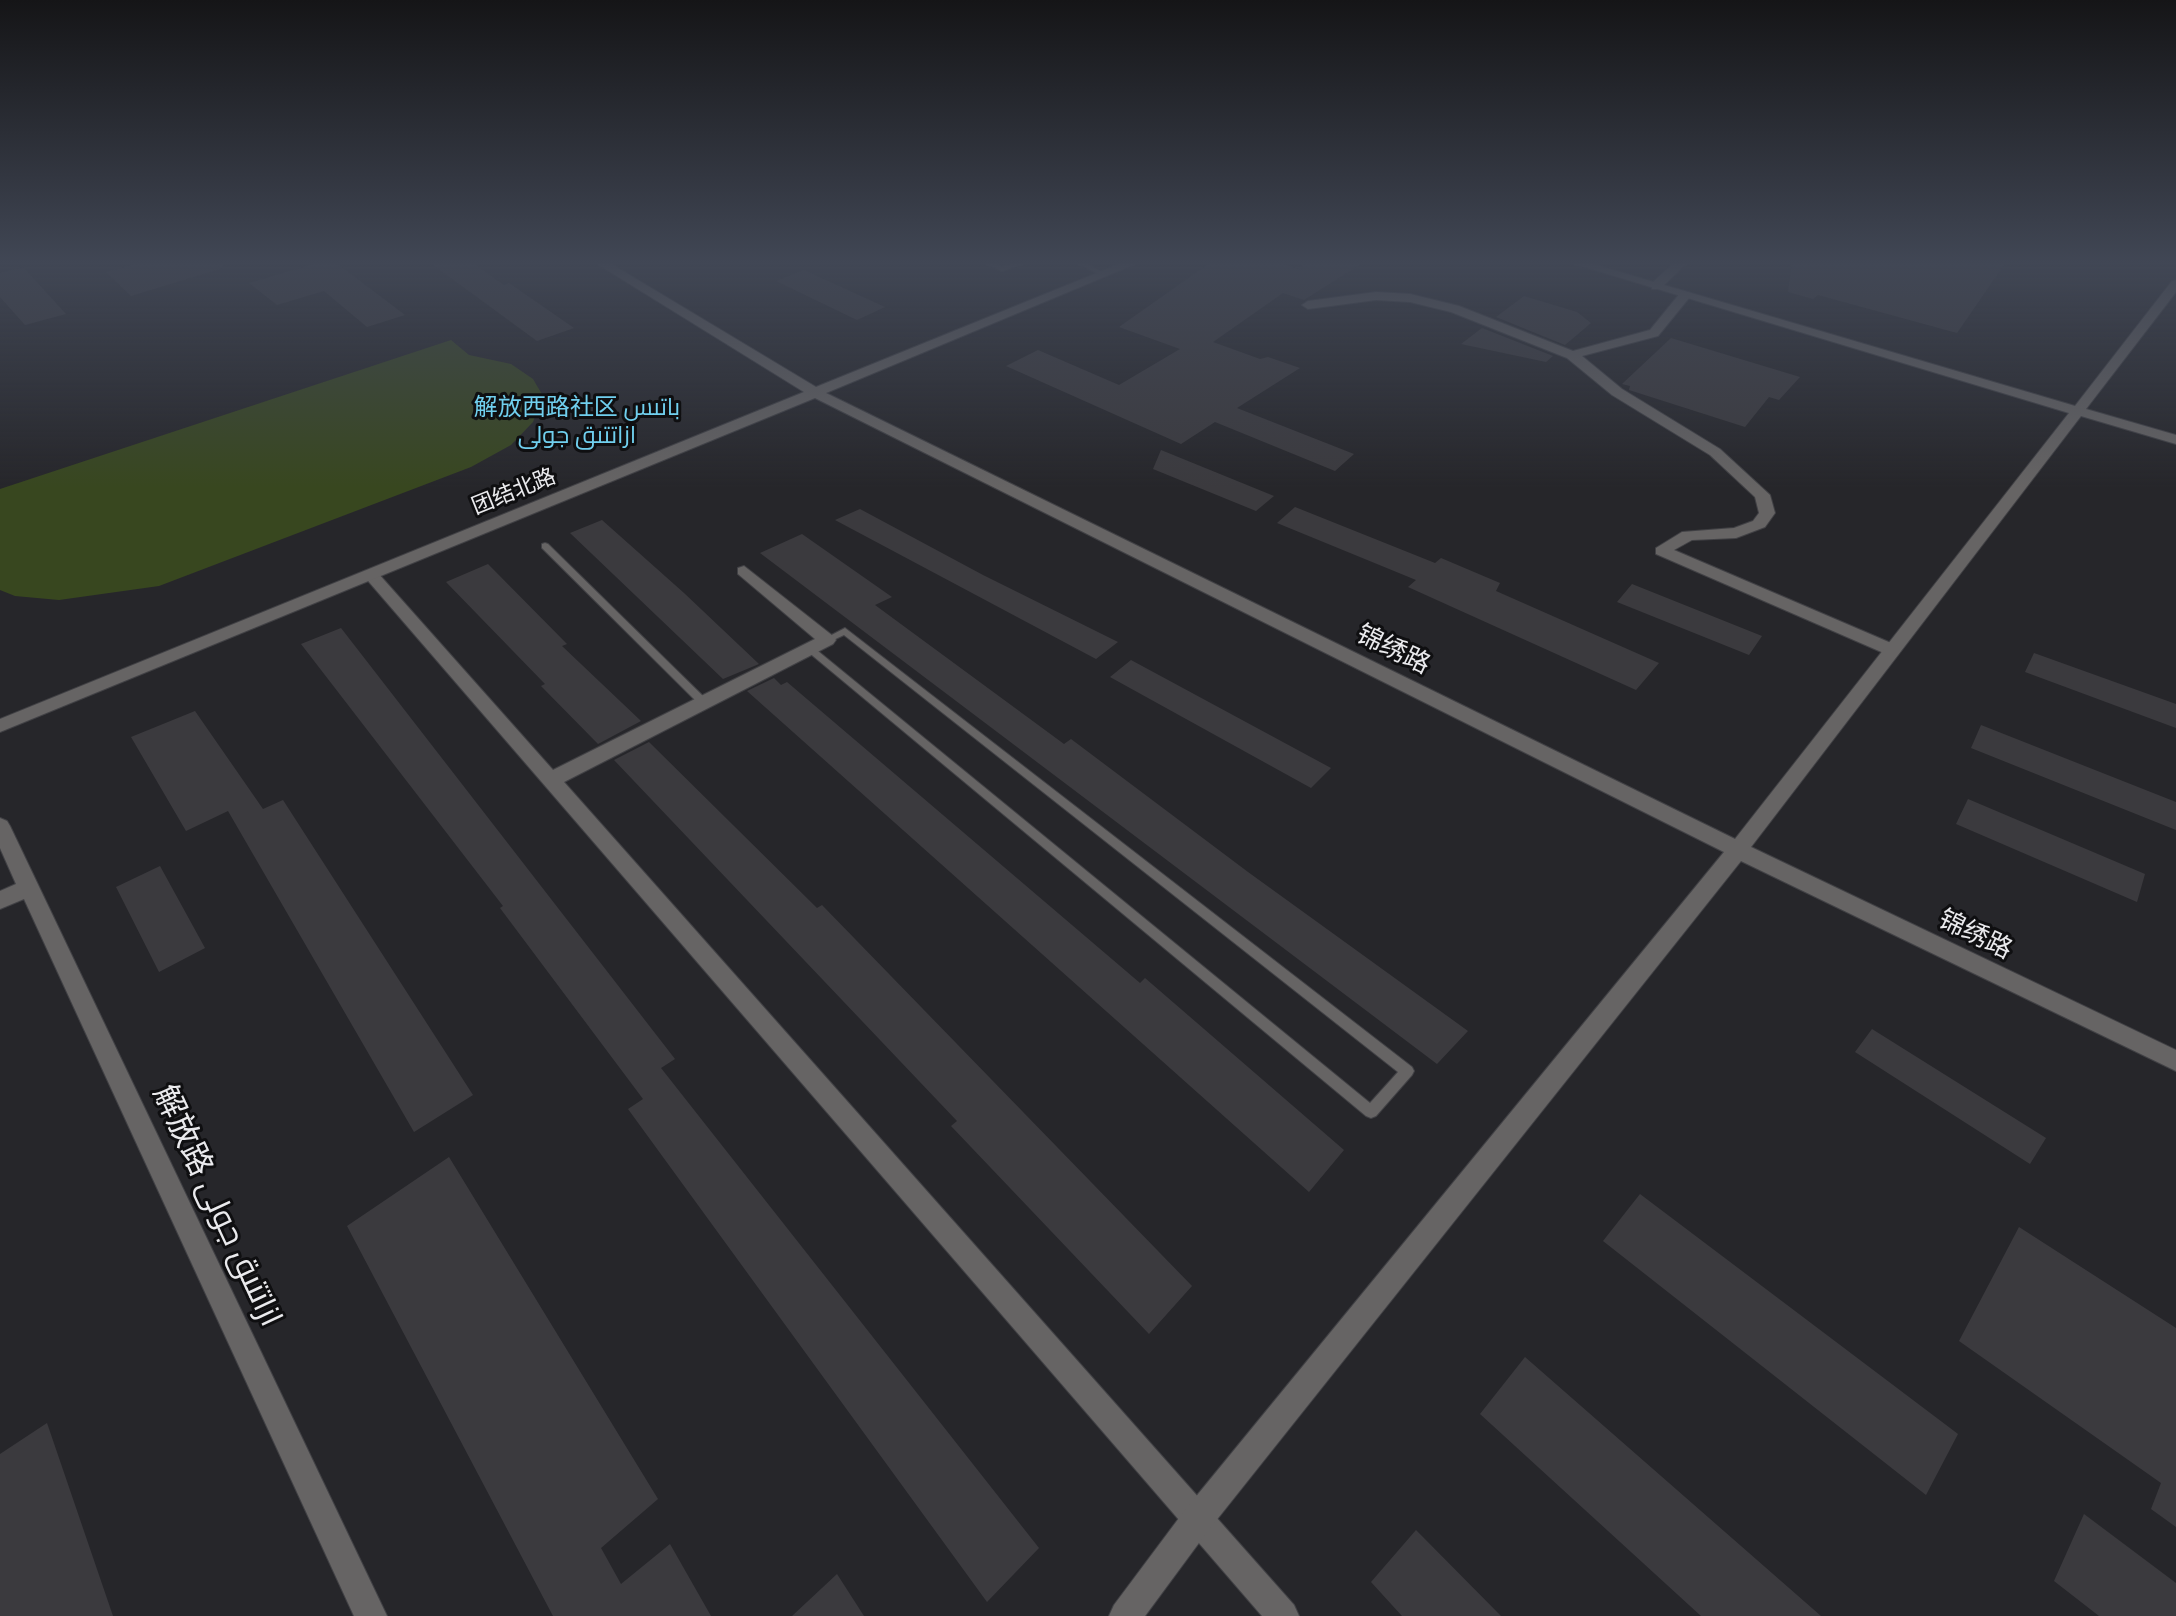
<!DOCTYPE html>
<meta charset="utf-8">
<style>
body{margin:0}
canvas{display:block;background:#26262a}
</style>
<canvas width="2176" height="1616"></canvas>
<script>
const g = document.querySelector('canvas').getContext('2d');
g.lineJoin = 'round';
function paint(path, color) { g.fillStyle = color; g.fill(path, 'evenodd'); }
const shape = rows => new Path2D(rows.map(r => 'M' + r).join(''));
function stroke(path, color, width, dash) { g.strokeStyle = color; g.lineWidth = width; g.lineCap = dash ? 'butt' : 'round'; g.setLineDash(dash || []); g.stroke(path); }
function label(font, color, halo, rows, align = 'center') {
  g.font = font + ' "IBM Plex Sans",Cairo,"Noto Sans SC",sans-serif'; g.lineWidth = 6; g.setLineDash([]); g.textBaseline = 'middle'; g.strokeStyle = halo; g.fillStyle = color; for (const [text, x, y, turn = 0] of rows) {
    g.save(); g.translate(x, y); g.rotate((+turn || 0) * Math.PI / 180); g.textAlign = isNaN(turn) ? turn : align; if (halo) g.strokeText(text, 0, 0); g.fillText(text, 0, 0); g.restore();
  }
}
paint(shape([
 [451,340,469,355,511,364,533,379,543,396,533,422,511,445,471,467,159,586,59,600,15,596,0,590,0,489]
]), '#38471f');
paint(shape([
 [144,262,222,262,223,268,131,296,106,272],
 [321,262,335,262,405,315,367,327,324,291,277,305,249,283],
 [429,262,471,262,504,285,509,283,574,328,537,341],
 [1211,262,1276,262,1302,270,1303,262,1364,262,1304,300,1283,293,1213,342,1260,359,1268,357,1300,368,1237,408,1354,454,1335,471,1215,422,1181,444,1006,366,1038,350,1119,385,1180,349,1119,327],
 [1792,262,2006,262,1957,333,1818,295,1813,299,1788,292],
 [23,267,66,314,25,325,0,297,0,273],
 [804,270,885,307,857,320,776,281],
 [1524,296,1577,312,1591,323,1565,345,1496,317],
 [1482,328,1553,356,1546,362,1461,344],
 [1671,338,1800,377,1779,400,1769,397,1745,427,1629,390,1630,386,1622,384],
 [1161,450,1274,496,1256,511,1153,469],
 [1295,507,1435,563,1441,558,1500,583,1496,591,1659,663,1636,690,1408,587,1416,580,1277,523],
 [860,509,983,575,1118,642,1096,659,835,520],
 [602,520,684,593,759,664,723,679,570,533],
 [802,534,892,597,875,605,1064,744,1071,739,1248,872,1468,1031,1437,1064,760,553],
 [488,564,567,644,562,646,641,721,598,744,541,686,545,684,446,582],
 [1632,584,1762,636,1749,655,1617,602],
 [341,628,675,1059,661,1068,1039,1548,987,1602,628,1109,643,1099,500,908,503,906,301,644],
 [2034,653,2176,704,2176,728,2025,672],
 [1131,660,1331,768,1311,788,1110,677],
 [774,678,781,685,787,682,1140,983,1145,978,1344,1150,1309,1192,747,691],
 [195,711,263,809,283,800,473,1095,414,1132,228,811,186,831,131,737],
 [1981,725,2176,802,2176,830,1971,748],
 [649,742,817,908,822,905,1192,1286,1149,1334,951,1126,957,1121,614,760],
 [1968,799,2145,874,2137,902,1956,824],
 [160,866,205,948,159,972,116,887],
 [1872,1029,2046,1138,2030,1164,1855,1052],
 [449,1157,658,1499,601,1548,621,1584,670,1544,711,1616,553,1616,347,1226],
 [1640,1194,1958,1434,1926,1495,1603,1241],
 [2019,1227,2176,1328,2176,1527,2151,1509,2161,1483,1959,1341],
 [1525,1357,1821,1616,1701,1616,1480,1414],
 [47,1423,113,1616,0,1616,0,1454],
 [2084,1514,2176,1583,2176,1616,2099,1616,2054,1581],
 [1416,1530,1501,1616,1402,1616,1371,1582],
 [837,1574,864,1616,792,1616]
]), '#3b3a3e');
const service = shape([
 [982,262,990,262,1002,267,1020,262,1029,262,1002,271,982,262],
 [1075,262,1083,262,1106,274,1101,275,1075,262],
 [545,543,548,544,706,699,707,701,706,703,698,703,542,548,542,544,545,543],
 [845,628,1412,1067,1414,1071,1412,1075,1376,1116,1371,1118,1366,1116,807,651,805,649,807,647,813,647,1370,1103,1398,1072,844,635,827,643,822,640,845,628]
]);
const minor = shape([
 [1675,262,1688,262,1660,289,1652,289,1652,283,1675,262],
 [1376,292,1410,294,1459,306,1573,351,1650,330,1681,292,1689,292,1689,298,1658,336,1582,356,1622,389,1720,449,1770,495,1775,513,1765,527,1736,538,1692,540,1674,550,1898,646,1901,650,1898,654,1886,654,1656,554,1656,548,1682,532,1734,528,1753,521,1759,513,1755,497,1710,455,1612,395,1567,358,1451,312,1410,302,1376,300,1308,309,1302,305,1308,301,1376,292],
 [744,566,833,636,836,640,833,644,564,782,1294,1605,1299,1616,1262,1616,363,575,365,572,377,572,553,770,815,639,738,574,738,568,744,566],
 [0,818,7,821,10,826,387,1616,354,1616,24,899,0,909,0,891,16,884,0,848,0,818]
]);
const tertiary = shape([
 [594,262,608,262,816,387,1124,262,1140,262,826,393,1735,839,2069,413,1568,262,1586,262,2075,406,2172,281,2176,280,2176,292,2086,409,2176,435,2176,444,2081,416,1751,847,2176,1050,2176,1071,1741,861,1207,1532,1145,1616,1109,1616,1114,1605,1185,1510,1724,852,815,398,0,732,0,719,804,392,594,262]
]);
stroke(service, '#414145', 2);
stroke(minor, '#414145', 2);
stroke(tertiary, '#414145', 2);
paint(service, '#666464');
paint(minor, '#666464');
paint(tertiary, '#666464');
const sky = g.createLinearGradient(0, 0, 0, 488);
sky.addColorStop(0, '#151517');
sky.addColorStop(0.54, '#414755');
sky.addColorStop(1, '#41475500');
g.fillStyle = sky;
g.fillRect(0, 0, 2176, 488);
label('22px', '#eaeaed', '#0f0f11', [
 ["团结北路",514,492,-22]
]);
label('24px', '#70cfee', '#0f0f11', [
 ["解放西路社区 باتىس",577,408],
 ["ازاتتىق جولى",577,436]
]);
label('26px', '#eaeaed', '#0f0f11', [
 ["锦绣路",1393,650,26],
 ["锦绣路",1975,935,26]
]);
label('32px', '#eaeaed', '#0f0f11', [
 ["解放路 ازاتتىق جولى",217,1206,65]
]);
</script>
